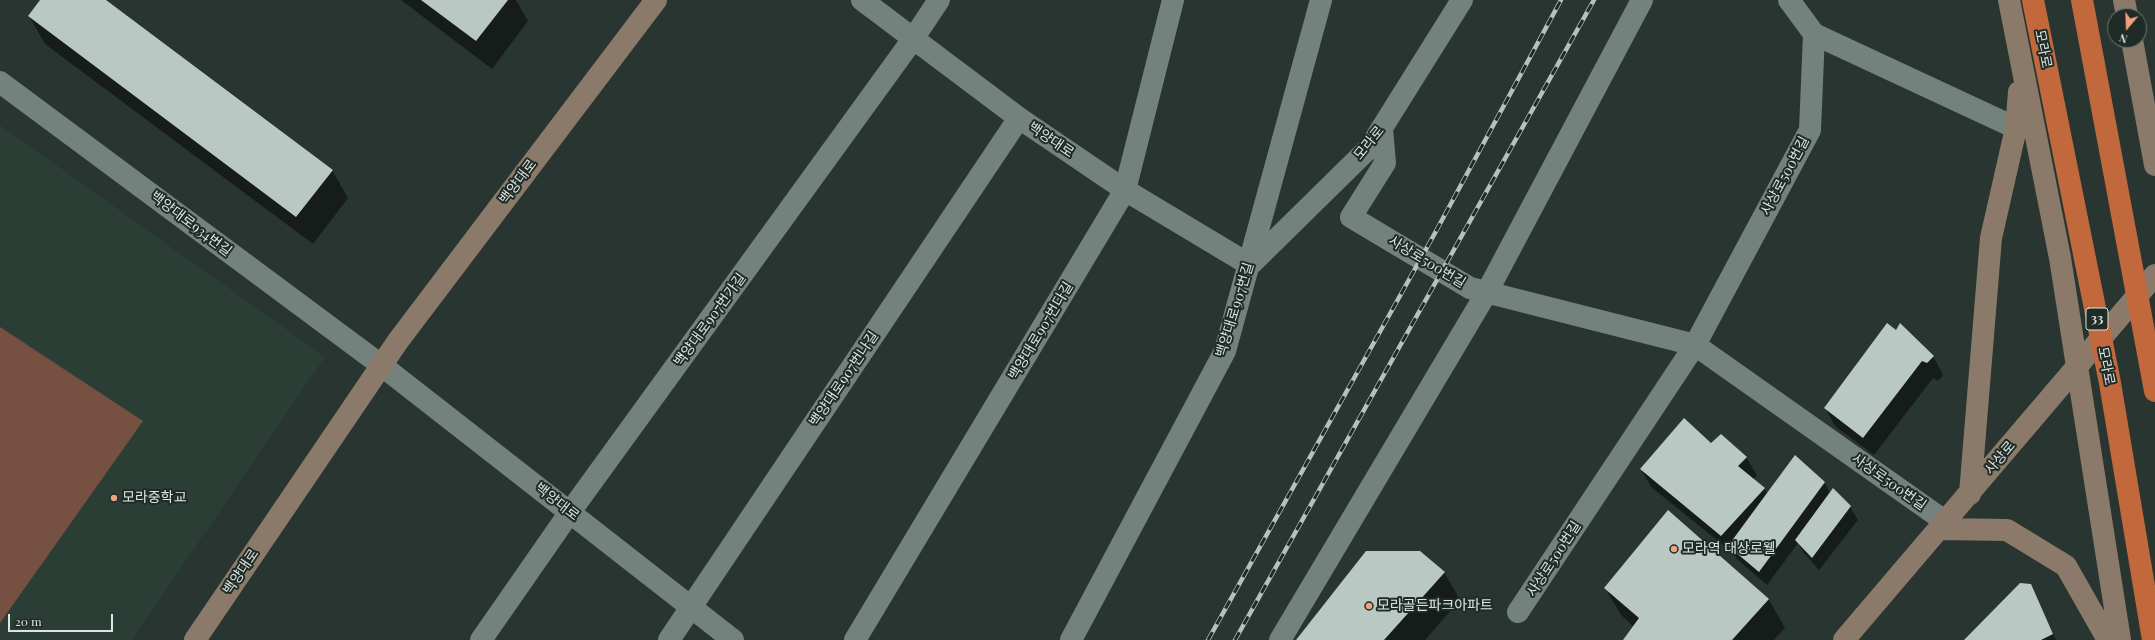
<!DOCTYPE html>
<meta charset="utf-8">
<style>
body{margin:0}
#map{position:relative;width:2155px;height:640px;overflow:hidden;background:#293530;font-family:"Playfair Display",serif}
canvas{display:block}
.north{position:absolute;left:2107px;top:8px;width:40px;height:40px;box-sizing:border-box;background:#1f2b26;border:1px solid #6b7571;border-radius:50%;rotate:199deg;font-size:11px;font-weight:700;line-height:16px;text-align:center;color:#dde4e1}
.north::after{content:'';display:block;margin:auto;width:14px;height:18px;background:#f1a17d;clip-path:polygon(50% 0,100% 100%,50% 72%,0 100%)}
.scale{position:absolute;left:8px;top:614px;width:105px;height:18px;box-sizing:border-box;border:2px solid #dde4e1;border-top:0;padding-left:5px;font-size:12px;line-height:14px;white-space:nowrap;color:#dde4e1;-webkit-text-stroke:3px #1f2b26;paint-order:stroke}
</style>
<div id="map">
<canvas width="2155" height="640"></canvas>
<div class="north">N</div>
<div class="scale">20 m</div>
</div>
<script>
const g = document.querySelector('canvas').getContext('2d');
g.lineJoin = 'round';
function paint(path, color) { g.fillStyle = color; g.fill(path, 'evenodd'); }
const shape = rows => new Path2D(rows.map(r => 'M' + r).join(''));
function stroke(path, color, width, dash) { g.strokeStyle = color; g.lineWidth = width; g.lineCap = dash ? 'butt' : 'round'; g.setLineDash(dash || []); g.stroke(path); }
function label(font, color, halo, rows, align = 'center') {
  g.font = font + ' "Playfair Display","Noto Sans KR",serif'; g.lineWidth = 4; g.setLineDash([]); g.textBaseline = 'middle'; g.strokeStyle = halo; g.fillStyle = color; for (const [text, x, y, turn = 0] of rows) {
    g.save(); g.translate(x, y); g.rotate((+turn || 0) * Math.PI / 180); g.textAlign = isNaN(turn) ? turn : align; if (halo) g.strokeText(text, 0, 0); g.fillText(text, 0, 0); g.restore();
  }
}
paint(shape([
 [0,125,325,357,132,640,0,640]
]), '#2a3e36');
paint(shape([
 [0,327,143,421,0,623]
]), '#765141');
paint(shape([
 [41,0,105,0,332,170,348,198,313,244,45,44,29,16],
 [401,0,516,0,528,21,492,69],
 [1887,324,1933,356,1943,375,1938,381,1933,378,1874,455,1835,426,1825,408],
 [1721,436,1747,458,1757,476,1753,479,1764,488,1767,494,1824,482,1830,493,1833,489,1850,507,1858,520,1819,570,1804,553,1798,543,1767,585,1737,559,1733,553,1651,487,1641,469,1711,445],
 [1668,511,1769,600,1785,628,1774,640,1625,640,1634,627,1621,615,1605,588],
 [1444,572,1460,600,1425,640,1297,640],
 [2030,585,2056,640,1966,640]
]), '#0007');
paint(shape([
 [40,0,106,0,333,170,296,217,28,16],
 [421,0,508,0,476,41],
 [1887,323,1896,330,1900,323,1934,356,1927,363,1922,361,1863,438,1824,408],
 [1684,418,1711,443,1721,434,1747,457,1738,466,1765,488,1721,536,1640,469],
 [1795,455,1825,482,1759,572,1728,546],
 [1833,488,1851,506,1812,558,1795,540],
 [1668,510,1769,599,1732,640,1623,640,1639,618,1604,588],
 [1366,551,1420,551,1445,572,1384,640,1296,640],
 [2020,583,2031,584,2053,634,2041,640,1964,640]
]), '#b9c8c2');
stroke(shape([
 [862,0,1019,118,1125,190,1250,265,1370,147,1462,0],
 [1814,34,2016,128],
 [0,82,381,365,733,640],
 [1382,129,1385,163,1351,217,1470,288,1695,345,1946,522],
 [1518,612,1695,345,1810,130,1814,34,1789,0],
 [481,640,570,512,913,39,939,0],
 [669,640,1019,118],
 [855,640,1125,190,1173,0],
 [1071,640,1225,351,1321,0],
 [1280,640,1487,292,1642,0]
]), '#74827d', 22);
stroke(shape([
 [2009,0,2060,258,2120,640],
 [2124,0,2127,16],
 [2132,40,2155,165],
 [1970,494,1991,238,2016,128,2019,92],
 [1940,529,2007,530,2066,566,2108,640],
 [195,640,398,341,656,0],
 [1844,640,2155,275]
]), '#8b7a6a', 22);
stroke(shape([
 [2033,0,2110,383,2153,640],
 [2082,0,2155,391]
]), '#c2683d', 22);
const rail = shape([
 [1208,640,1435,233,1561,0],
 [1235,640,1594,0]
]);
stroke(rail, '#b8c0bd', 4.5);
stroke(rail, '#1f2b26', 3, [9]);
for (const [x, y, r, color] of [
 [114,498,4,"#f1a17d"],
 [1674,549,4,"#f1a17d"],
 [1369,606,4,"#f1a17d"]
]) { const dot = new Path2D(); dot.arc(x, y, r, 0, 2 * Math.PI); g.fillStyle = color; g.fill(dot); stroke(dot, '#1f2b26', 1.5); }
for (const [x, y, w] of [
 [2097,319,22]
]) { const box = new Path2D(); box.roundRect(x - w / 2, y - 11, w, 22, 3); g.fillStyle = '#1f2b26'; g.fill(box); stroke(box, '#dde4e1', 1); }
label('bold 13px', '#dde4e1', null, [
 ["33",2097,319]
]);
label('14px', '#dde4e1', '#1f2b26', [
 ["모라로",2043,49,79],
 ["백양대로",1051,140,34],
 ["모라로",1369,143,-51],
 ["사상로500번길",1785,176,-62],
 ["백양대로",518,182,-53],
 ["백양대로934번길",191,224,37],
 ["사상로500번길",1427,262,31],
 ["백양대로907번길",1235,310,-73],
 ["백양대로907번가길",710,320,-54],
 ["백양대로907번다길",1041,331,-59],
 ["모라로",2106,366,79],
 ["백양대로907번나길",844,379,-56],
 ["사상로",2000,458,-50],
 ["사상로500번길",1889,482,35],
 ["백양대로",557,502,38],
 ["사상로500번길",1554,559,-57],
 ["백양대로",241,572,-56]
]);
label('14px', '#dde4e1', '#1f2b26', [
 ["모라중학교",122,498],
 ["모라역 대상로웰",1682,549],
 ["모라골든파크아파트",1377,606]
], 'left');
</script>
